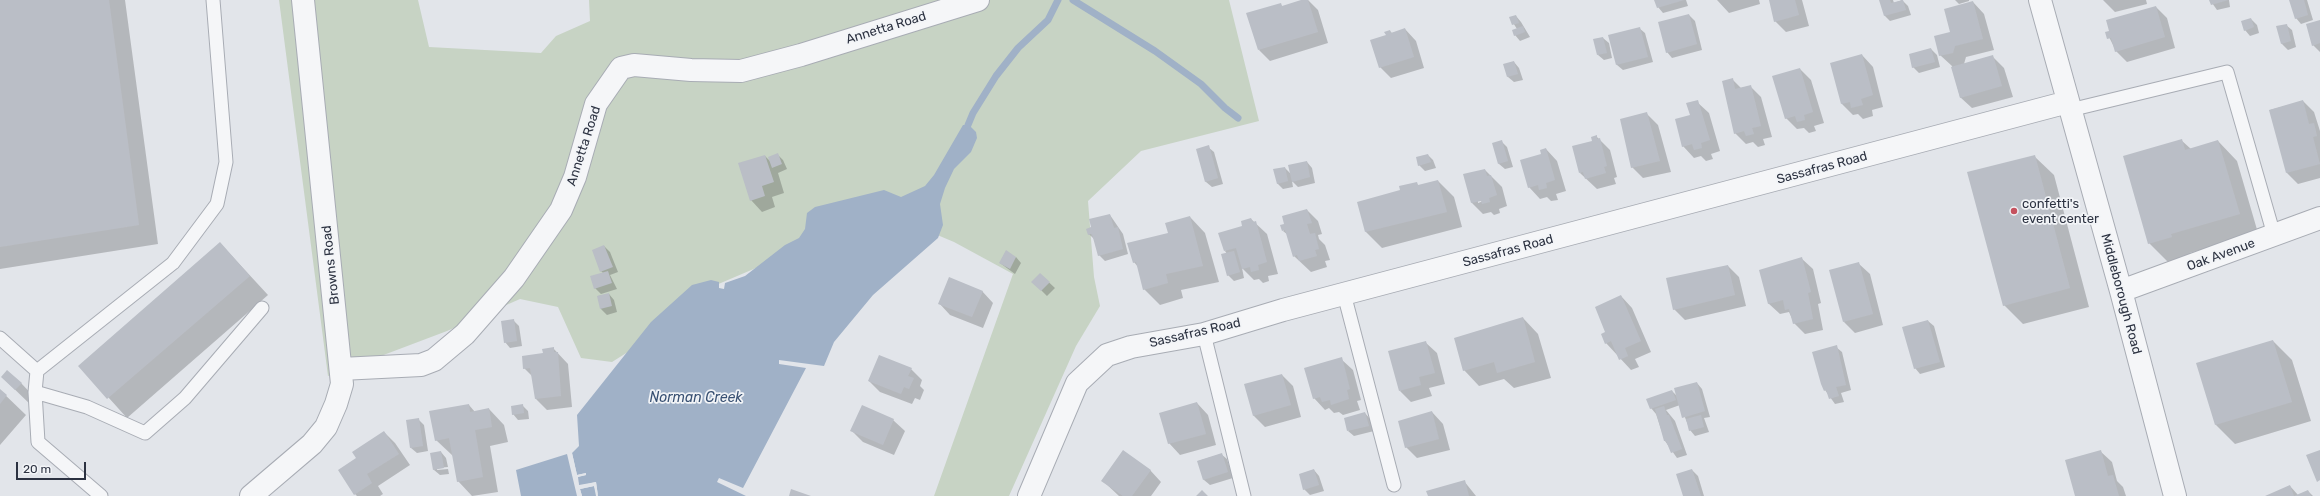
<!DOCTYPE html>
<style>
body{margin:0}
#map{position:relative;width:2320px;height:496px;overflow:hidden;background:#e2e5ea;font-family:Rubik,sans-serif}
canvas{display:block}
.scale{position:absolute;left:16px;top:462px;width:70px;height:18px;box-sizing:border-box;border:2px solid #2c3241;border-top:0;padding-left:5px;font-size:12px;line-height:14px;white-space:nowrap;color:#2c3241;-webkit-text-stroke:3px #f2f4f7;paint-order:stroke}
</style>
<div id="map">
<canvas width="2320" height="496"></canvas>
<div class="scale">20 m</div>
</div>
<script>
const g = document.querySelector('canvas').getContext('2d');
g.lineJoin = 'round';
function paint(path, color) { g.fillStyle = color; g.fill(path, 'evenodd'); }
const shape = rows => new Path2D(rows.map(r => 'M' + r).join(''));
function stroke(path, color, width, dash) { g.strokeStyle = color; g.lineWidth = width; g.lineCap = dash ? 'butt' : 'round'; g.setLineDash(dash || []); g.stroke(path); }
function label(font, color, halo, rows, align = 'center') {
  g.font = font + ' Rubik,sans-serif'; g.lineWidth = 3.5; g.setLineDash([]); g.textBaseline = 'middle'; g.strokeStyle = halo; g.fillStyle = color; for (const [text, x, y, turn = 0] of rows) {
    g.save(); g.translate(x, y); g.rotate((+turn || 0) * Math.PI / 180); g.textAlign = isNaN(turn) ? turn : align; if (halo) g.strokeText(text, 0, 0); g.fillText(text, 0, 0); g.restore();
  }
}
paint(shape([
 [279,0,418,0,429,47,541,53,556,36,590,21,589,0,1229,0,1259,121,1141,151,1088,201,1094,277,1100,306,1076,346,1009,496,934,496,1013,274,954,242,885,213,695,294,655,335,612,362,581,358,558,307,520,299,447,331,328,376]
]), '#c7d3c4');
paint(shape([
 [963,125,969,125,976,132,977,138,971,152,954,169,945,188,940,204,943,225,938,238,873,295,834,342,824,366,779,360,779,364,806,368,743,488,719,478,717,482,746,496,598,496,596,482,579,486,577,477,586,475,586,473,577,475,572,453,579,446,577,415,651,322,692,285,711,280,719,282,719,288,724,289,725,283,745,276,785,245,799,238,805,229,807,213,815,207,884,190,901,197,925,186,934,175],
 [567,454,577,496,521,496,516,470],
 [594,486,596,496,582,496,580,489]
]), '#a0b1c7');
paint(shape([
 [572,453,577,475,586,473,586,475,578,477,579,485,596,482,598,496,594,486,580,489,582,496,580,496,570,454]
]), '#e2e5ea');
paint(shape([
 [0,0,125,0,158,244,0,269],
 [1304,0,1308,0,1318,10,1328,43,1270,61,1259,50,1280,4,1283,7],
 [1656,0,1686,0,1688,6,1663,13,1658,7],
 [1717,0,1759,0,1760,4,1729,13],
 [1770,0,1802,0,1809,26,1786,32,1775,21],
 [1880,0,1893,0,1894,3,1902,0,1908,6,1911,15,1890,21,1885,16],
 [1955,0,1969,0,1969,1,1959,4],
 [2103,0,2146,0,2147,4,2115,12],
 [2210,0,2229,0,2230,7,2217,10],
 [2290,0,2307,0,2313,20,2301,24,2296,18],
 [1973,2,1984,14,1994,50,1966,57,1964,64,1992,56,2004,68,2013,97,1972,108,1960,97,1952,66,1940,55,1952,33],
 [2156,7,2167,18,2175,48,2127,62,2116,51,2107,33],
 [1689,15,1695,21,1702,50,1672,58,1667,52],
 [1516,16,1521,22,1530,37,1520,41,1515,35,1517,29,1510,18],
 [2251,19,2257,25,2259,33,2250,36,2245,30],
 [2320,21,2320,52,2313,45],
 [2286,25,2292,30,2296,47,2288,50,2282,44,2277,27],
 [1639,28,1645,33,1653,62,1623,70,1617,65,1609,36],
 [1405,29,1416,41,1424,68,1391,78,1380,67,1387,36,1390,31,1392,33],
 [1603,38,1609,43,1612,58,1604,60,1598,55],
 [1931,49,1937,55,1940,67,1919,73,1913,67],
 [1862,55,1873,67,1883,107,1872,110,1873,116,1863,119,1858,114,1853,115,1842,104,1832,63],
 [1514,62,1519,68,1523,80,1514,82,1508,77,1504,65],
 [1800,69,1811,80,1824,123,1814,126,1816,131,1809,133,1804,128,1797,129,1786,118],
 [1732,79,1741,88,1750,86,1761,97,1772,137,1763,139,1765,145,1758,147,1753,142,1746,144,1735,133],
 [2303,101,2314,112,2320,131,2320,178,2298,184,2287,173,2270,110],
 [1697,102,1709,113,1720,151,1711,154,1713,159,1706,161,1701,156,1694,158,1683,146,1691,116],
 [1647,114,1658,125,1671,172,1643,178,1632,167],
 [1596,136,1610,150,1617,177,1614,178,1616,184,1597,189,1580,173],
 [2181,140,2191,149,2218,141,2237,161,2258,233,2190,253,2191,256,2169,263,2149,243],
 [1501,141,1507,147,1513,167,1505,169,1499,164],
 [1208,147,1214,152,1223,184,1212,187,1206,182,1197,150],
 [1546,149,1557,161,1566,191,1556,194,1558,200,1551,201,1547,197,1540,199,1529,187],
 [778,155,783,160,787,169,778,173,784,193,772,197,775,207,762,212,751,200,765,156,771,162],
 [1428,155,1433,160,1436,168,1425,171,1419,165],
 [2034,156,2054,175,2089,307,2023,324,2004,305],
 [1307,162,1312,168,1315,183,1298,187,1292,181,1293,187,1283,189,1277,183,1285,168,1291,174],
 [1485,170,1502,187,1507,206,1499,209,1500,213,1494,215,1491,212,1483,214,1472,203,1465,175],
 [1478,200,1486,200,1478,203],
 [1438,181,1454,197,1462,227,1382,248,1366,232,1359,202,1402,191,1416,183,1419,186],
 [1307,210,1318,221,1322,234,1318,235,1319,239,1325,245,1330,260,1325,261,1327,267,1311,272,1294,256,1288,235,1283,231],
 [1110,215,1123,234,1128,254,1105,261,1099,255,1095,240,1089,234,1092,228],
 [1190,217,1205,233,1219,282,1181,290,1183,298,1160,305,1144,289,1138,267,1134,262],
 [1251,219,1267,234,1278,274,1268,276,1269,281,1263,283,1259,279,1254,280,1242,268,1244,278,1234,281,1228,275,1227,254,1225,251],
 [220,243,268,295,127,418,80,366],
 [604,246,610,252,618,272,610,275,617,289,601,294,595,288,603,273,601,271],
 [1016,257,1021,263,1015,274,1000,263],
 [1801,258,1813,269,1821,303,1818,304,1823,330,1805,334,1794,323,1789,312,1780,314,1768,303],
 [1858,263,1870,274,1883,325,1855,333,1844,322],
 [1728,266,1739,277,1746,306,1685,320,1674,309],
 [1040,274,1055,288,1047,296,1033,282],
 [982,291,993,303,983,328,950,315,939,303],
 [609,294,614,300,617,312,607,315,601,309,598,296],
 [1621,296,1632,308,1651,352,1635,359,1639,367,1631,370,1606,343,1607,332],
 [1523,318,1538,334,1551,378,1514,388,1504,379,1479,386,1464,370],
 [514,321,519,326,522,346,510,348,505,342],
 [1928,321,1934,326,1945,367,1920,374,1915,368],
 [2273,341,2292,360,2311,421,2235,444,2216,425,2197,364],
 [1425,342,1437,353,1445,384,1429,388,1432,396,1411,402,1400,391],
 [1836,347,1842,352,1851,390,1841,393,1844,402,1835,404,1825,390],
 [553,348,568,364,572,407,547,410,536,399,532,376,524,368],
 [1341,359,1353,370,1361,400,1357,401,1360,410,1343,415,1339,412,1334,413,1329,408,1325,410,1314,398],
 [911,369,922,380,920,386,924,390,920,400,915,398,912,404,880,392,869,381],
 [1282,375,1293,386,1301,417,1265,427,1254,416,1245,385],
 [2,377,21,383,40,403,35,409],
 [1697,383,1702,389,1710,417,1704,418,1709,432,1695,436,1690,430,1680,405,1666,410,1675,421,1687,455,1677,458,1665,441,1656,414,1651,408,1672,391,1678,397],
 [0,390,26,415,0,445],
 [1197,403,1208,415,1216,445,1180,455,1169,443],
 [469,405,475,412,489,409,504,425,508,442,490,446,498,492,472,496,458,481,453,456,436,440],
 [522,405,528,411,529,419,518,420,513,414],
 [1432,412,1443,424,1450,450,1417,458,1406,447],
 [1365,413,1370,419,1374,431,1354,436,1348,431],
 [418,419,424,425,428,451,417,453,411,448],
 [893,420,905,431,894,455,863,442,852,431],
 [384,432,395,443,410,465,378,486,383,494,380,496,357,496,355,494,357,458],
 [2100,451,2112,462,2117,481,2123,487,2126,496,2076,496],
 [441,452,446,458,448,467,437,468,437,470,448,469,449,474,440,475,434,470],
 [1221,454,1227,459,1233,478,1210,485,1204,480,1198,461],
 [1150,470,1161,482,1151,496,1119,496,1103,481],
 [1314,470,1319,476,1324,491,1310,495,1304,489],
 [1692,470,1698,476,1704,496,1684,496],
 [1464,481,1476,496,1429,496],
 [2290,486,2298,495,2308,491,2313,496,2268,496]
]), '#0003');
stroke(shape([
 [1073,0,1155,51,1201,84,1225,108,1238,118],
 [968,125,973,113,996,76,1018,48,1048,20,1058,0]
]), '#a0b1c7', 7);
paint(shape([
 [0,0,109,0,139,225,0,247],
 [1301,0,1308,0,1318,32,1258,50,1246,13,1281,3,1282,6],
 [1654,0,1684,0,1657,8],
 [1769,0,1795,0,1799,15,1774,22],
 [1879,0,1890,0,1891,3,1903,0,1906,10,1884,16],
 [2209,0,2228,0,2211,5],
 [2289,0,2304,0,2308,15,2295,19],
 [1973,1,1983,39,1955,46,1953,53,1939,56,1934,36,1950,32,1944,9],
 [2156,6,2165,37,2115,52,2111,38,2107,39,2105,32,2109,31,2106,20],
 [1689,14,1697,44,1666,53,1658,22],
 [1516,15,1519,23,1512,25,1509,17],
 [2251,18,2254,27,2244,31,2241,21],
 [2320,20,2320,43,2312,46,2306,24],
 [2287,24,2291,41,2281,44,2276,26],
 [1523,26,1525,32,1514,36,1512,30],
 [1640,27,1648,57,1616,65,1608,35],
 [1405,28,1414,57,1379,68,1370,40,1386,35,1384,32,1390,30,1391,33],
 [1603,37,1607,53,1597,55,1593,39],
 [1931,48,1935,62,1912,68,1909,54],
 [1862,54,1873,95,1861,99,1863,105,1851,108,1850,102,1841,104,1830,63],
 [1993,55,2002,86,1960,98,1951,67],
 [1514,61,1518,74,1507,77,1503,64],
 [1800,68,1813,112,1804,115,1805,120,1797,122,1795,116,1785,119,1772,76],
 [1733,78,1735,89,1751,85,1761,126,1752,128,1754,134,1746,136,1744,131,1734,134,1722,81],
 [1698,100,1710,140,1701,143,1702,148,1694,150,1692,144,1682,147,1675,119,1690,115,1686,103],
 [2303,100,2309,124,2314,123,2317,136,2313,137,2320,164,2286,173,2269,110],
 [1647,112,1660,161,1631,168,1620,119],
 [1597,135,1597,139,1600,138,1607,166,1604,167,1606,173,1585,179,1583,172,1579,173,1572,146,1592,141,1591,137],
 [2182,139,2185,150,2218,140,2240,214,2171,234,2172,237,2148,244,2123,156],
 [1502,140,1508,161,1498,164,1492,143],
 [1209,145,1218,178,1205,182,1196,149],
 [1546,148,1555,180,1546,183,1547,188,1539,190,1538,185,1528,188,1520,160,1541,154,1540,150],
 [778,153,782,164,772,168,768,157],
 [1428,154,1431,162,1418,166,1416,157],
 [765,155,774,182,762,186,765,196,750,201,738,163],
 [2035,155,2070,288,2003,306,1967,172],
 [1307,161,1310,177,1292,182,1288,165],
 [1285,167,1288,181,1277,184,1273,169],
 [1485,169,1487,176,1491,175,1497,195,1489,198,1490,202,1482,204,1481,201,1471,203,1463,174],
 [1438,180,1447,212,1365,232,1357,202,1400,190,1399,186,1417,182,1418,185],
 [1307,209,1312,223,1307,224,1310,234,1315,233,1319,249,1315,250,1317,256,1299,261,1297,255,1293,257,1285,230,1282,231,1280,225,1284,224,1282,216],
 [1110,214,1114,228,1118,227,1123,249,1098,256,1092,234,1088,235,1086,229,1091,227,1089,219],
 [1190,216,1203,266,1166,274,1168,283,1143,290,1136,262,1133,263,1127,243,1168,233,1165,223],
 [1251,218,1253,222,1256,221,1267,262,1258,265,1259,270,1251,272,1250,267,1242,269,1236,248,1224,251,1218,233,1242,226,1241,221],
 [220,242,250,276,107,399,78,366],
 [604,245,613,267,600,272,592,250],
 [1006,250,1016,257,1010,269,999,263],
 [1234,251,1240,272,1227,276,1221,254],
 [1802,257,1811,292,1808,293,1813,319,1793,324,1789,309,1785,310,1783,300,1768,304,1759,270],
 [1859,262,1873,314,1843,322,1829,270],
 [1728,265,1735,295,1673,310,1666,278],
 [608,271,612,283,594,289,590,276],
 [1040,273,1050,282,1041,291,1031,282],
 [949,277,983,291,972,317,938,304],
 [609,293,612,306,600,309,597,296],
 [1621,295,1641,341,1625,348,1628,356,1619,360,1611,341,1605,344,1601,334,1605,332,1595,307],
 [1523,317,1535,362,1497,373,1494,362,1463,371,1454,338],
 [514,319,517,341,504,343,501,321],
 [1928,320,1940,362,1914,369,1902,327],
 [2273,340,2292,402,2215,425,2196,363],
 [1426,341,1435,373,1419,377,1421,385,1399,391,1388,351],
 [1837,345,1846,385,1836,387,1839,396,1829,399,1826,390,1824,391,1821,384,1812,352],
 [554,347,554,352,558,352,561,396,535,399,530,368,523,369,522,356,543,353,542,349],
 [879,355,912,368,908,376,914,378,909,389,904,387,901,394,868,381],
 [1342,357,1350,389,1347,390,1349,399,1331,405,1330,400,1322,402,1320,397,1313,399,1304,368],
 [7,370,22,383,15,390,1,377],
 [1282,374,1291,405,1253,416,1244,384],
 [1697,382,1705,411,1682,418,1674,388],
 [0,389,7,395,0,404],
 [1672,390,1676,400,1650,409,1646,399],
 [1197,402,1206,434,1168,444,1159,413],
 [469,404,470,412,489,408,492,427,475,430,483,477,457,482,449,438,435,441,429,411],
 [523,404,524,413,512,415,511,406],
 [862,405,894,419,883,445,850,431],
 [1664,406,1667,415,1669,415,1682,449,1671,453,1666,441,1664,441,1655,409],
 [1432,411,1439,439,1405,448,1398,421],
 [1365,412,1369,426,1347,431,1344,418],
 [1701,415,1704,427,1689,431,1686,419],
 [419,418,423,446,410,448,406,420],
 [384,431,399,454,367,474,372,483,354,495,338,470,356,458,352,452],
 [1123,450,1151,470,1132,496,1123,496,1101,481],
 [2101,450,2108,476,2113,475,2119,496,2075,496,2065,460],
 [2320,450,2320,480,2317,482,2306,455],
 [441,451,444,468,433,470,430,453],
 [1222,453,1228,472,1203,480,1197,461],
 [1314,469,1319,485,1303,490,1299,474],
 [1692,469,1701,496,1683,496,1676,474],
 [1465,480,1469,496,1428,496,1426,491],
 [2290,485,2294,496,2308,490,2311,496,2265,496],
 [791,489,811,496,789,496],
 [1202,490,1208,496,1196,496]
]), '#babec6');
const service = shape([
 [2070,110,2227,72,2274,235],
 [1344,294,1394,485],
 [1204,334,1244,496],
 [0,338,37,371],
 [35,392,87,407,145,433,185,398,262,308],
 [101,496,38,442,35,392,37,371,173,263,217,204,226,162,213,0]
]);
const minor = shape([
 [2040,0,2121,291,2175,496],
 [2121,291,2320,218],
 [341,369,421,365,434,360,465,334,514,278,561,210,575,177,596,104,621,68,634,65,691,70,741,71,801,55,978,0],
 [251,496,312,444,326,427,336,404,342,384,303,0],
 [1029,496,1077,383,1107,355,1131,347,1204,334,1283,310,2068,102]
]);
stroke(service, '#a8acb4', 15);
stroke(minor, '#a8acb4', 24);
stroke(service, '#f5f6f8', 13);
stroke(minor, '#f5f6f8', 22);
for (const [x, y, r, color] of [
 [2014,211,4,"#c5515e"]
]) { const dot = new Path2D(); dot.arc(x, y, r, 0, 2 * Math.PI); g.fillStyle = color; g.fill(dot); stroke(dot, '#f2f4f7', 1.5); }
label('13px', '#2c3241', '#f2f4f7', [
 ["Annetta Road",886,28,-17],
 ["Annetta Road",584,146,-72],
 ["Sassafras Road",1822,168,-15],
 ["Sassafras Road",1508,251,-15],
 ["Oak Avenue",2221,255,-20],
 ["Browns Road",331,265,-96],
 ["Middleborough Road",2121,294,75],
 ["Sassafras Road",1195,333,-13]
]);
label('13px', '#2c3241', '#f2f4f7', [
 ["confetti's",2022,204],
 ["event center",2022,219]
], 'left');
label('italic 14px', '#385072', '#f2f4f7', [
 ["Norman Creek",696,398]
]);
</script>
